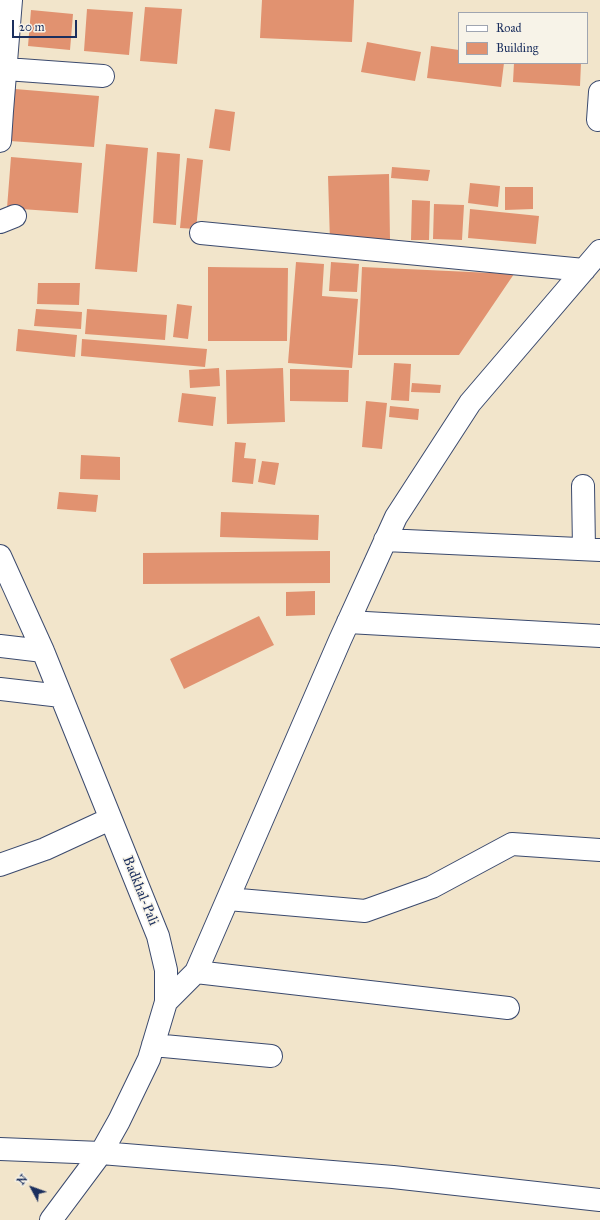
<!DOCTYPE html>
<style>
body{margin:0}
#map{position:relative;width:600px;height:1220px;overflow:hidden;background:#f2e5cb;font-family:"IM FELL Great Primer",serif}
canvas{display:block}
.legend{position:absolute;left:458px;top:12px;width:130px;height:52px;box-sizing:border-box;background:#f7f3e8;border:1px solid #9fa5b1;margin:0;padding:5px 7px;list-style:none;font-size:12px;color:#1b2f5e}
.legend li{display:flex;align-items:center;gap:8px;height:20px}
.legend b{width:20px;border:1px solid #9fa5b1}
.north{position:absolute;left:12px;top:1168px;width:40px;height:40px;-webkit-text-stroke:3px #f7f3e8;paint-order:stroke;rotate:311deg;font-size:11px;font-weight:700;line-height:16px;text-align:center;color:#1b2f5e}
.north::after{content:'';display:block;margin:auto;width:14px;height:18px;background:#1b2f5e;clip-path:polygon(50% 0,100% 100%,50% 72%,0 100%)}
.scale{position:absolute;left:12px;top:20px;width:65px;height:18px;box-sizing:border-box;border:2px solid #1b2f5e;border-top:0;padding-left:5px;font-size:12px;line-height:14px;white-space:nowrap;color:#1b2f5e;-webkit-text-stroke:3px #f7f3e8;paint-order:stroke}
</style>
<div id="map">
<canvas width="600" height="1220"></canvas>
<ul class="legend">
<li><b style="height:5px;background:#fff"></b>Road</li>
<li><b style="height:11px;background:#e19270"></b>Building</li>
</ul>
<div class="north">N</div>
<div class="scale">20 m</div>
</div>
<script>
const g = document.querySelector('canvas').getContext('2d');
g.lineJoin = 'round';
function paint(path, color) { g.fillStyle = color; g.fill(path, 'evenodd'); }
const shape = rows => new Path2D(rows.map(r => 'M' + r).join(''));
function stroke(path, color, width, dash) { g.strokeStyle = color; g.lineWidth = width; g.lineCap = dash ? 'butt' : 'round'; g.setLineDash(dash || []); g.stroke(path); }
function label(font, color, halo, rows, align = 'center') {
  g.font = font + ' "IM FELL Great Primer",serif'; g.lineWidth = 3; g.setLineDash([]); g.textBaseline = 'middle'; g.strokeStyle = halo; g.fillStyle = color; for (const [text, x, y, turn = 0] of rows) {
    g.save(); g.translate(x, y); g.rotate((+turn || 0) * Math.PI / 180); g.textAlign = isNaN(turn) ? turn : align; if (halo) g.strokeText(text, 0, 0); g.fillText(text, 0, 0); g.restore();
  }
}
paint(shape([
 [262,0,354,0,352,42,260,38],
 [145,7,182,9,177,64,140,61],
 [87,9,133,12,129,55,84,51],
 [31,10,73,14,70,50,28,46],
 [367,42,421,52,415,81,361,72],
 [431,46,459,50,459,63,504,63,501,87,427,78],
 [514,63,581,63,580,86,513,82],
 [15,89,99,96,94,147,10,141],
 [215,109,235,112,230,151,209,148],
 [106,144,148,148,137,272,95,269],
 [157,152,180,154,176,225,153,223],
 [11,157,82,163,78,213,7,208],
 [187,158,203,160,196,229,180,228],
 [392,167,430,170,428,181,391,178],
 [389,174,390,240,330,242,328,176],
 [470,183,500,186,498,207,468,203],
 [505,187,533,187,533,209,505,210],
 [412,200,430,201,429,240,411,240],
 [434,204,464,205,462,240,433,239],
 [470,209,539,216,536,244,468,238],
 [296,262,324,264,322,296,358,299,352,368,288,363],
 [331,262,359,264,357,292,329,291],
 [208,267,288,268,287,341,208,341],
 [362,267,514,274,459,355,358,355],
 [38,283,80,283,79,305,37,304],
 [177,304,192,306,188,339,173,337],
 [36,309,82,312,81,329,34,326],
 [87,309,167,315,165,340,85,334],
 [18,329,77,335,75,357,16,351],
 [82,339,207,349,205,367,81,356],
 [394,363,411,364,409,401,391,400],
 [219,368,220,386,190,388,189,370],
 [283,368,285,422,227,424,226,370],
 [290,369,349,370,348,402,290,401],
 [412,383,441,385,440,393,411,392],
 [182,393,216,397,213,426,178,422],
 [366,401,387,403,382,449,362,447],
 [390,406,419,409,418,420,389,417],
 [235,442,246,443,244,458,256,459,253,484,232,482],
 [81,455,120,457,120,480,80,479],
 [262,461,279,463,275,485,258,482],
 [59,492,98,495,96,512,57,509],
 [221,512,319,515,318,540,220,537],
 [330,551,330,583,143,584,143,553],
 [315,591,315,615,286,616,286,592],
 [259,616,274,645,184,689,170,659]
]), '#e19270');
const minor = shape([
 [6,69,103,76],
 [0,111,2,111,11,0],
 [598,120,600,92],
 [0,141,2,111],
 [0,222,15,216],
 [201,233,584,270],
 [583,486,584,549],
 [385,540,600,550],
 [0,556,43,651,158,936,166,970,166,1002,149,1059,119,1121,101,1153,51,1220],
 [348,622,600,636],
 [0,646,43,651],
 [0,689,61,696],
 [0,865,45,849,110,819],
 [228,899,365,911,432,887,512,844,600,850],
 [196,972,508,1008],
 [166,1002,196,972,340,640,396,517,470,403,600,251],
 [153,1045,271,1056],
 [0,1149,101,1153,393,1177,600,1200]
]);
stroke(minor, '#3b4a6e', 24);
stroke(minor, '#fff', 22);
label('14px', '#1b2f5e', '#f7f3e8', [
 ["Badkhal-Pali",140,891,68]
]);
</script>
